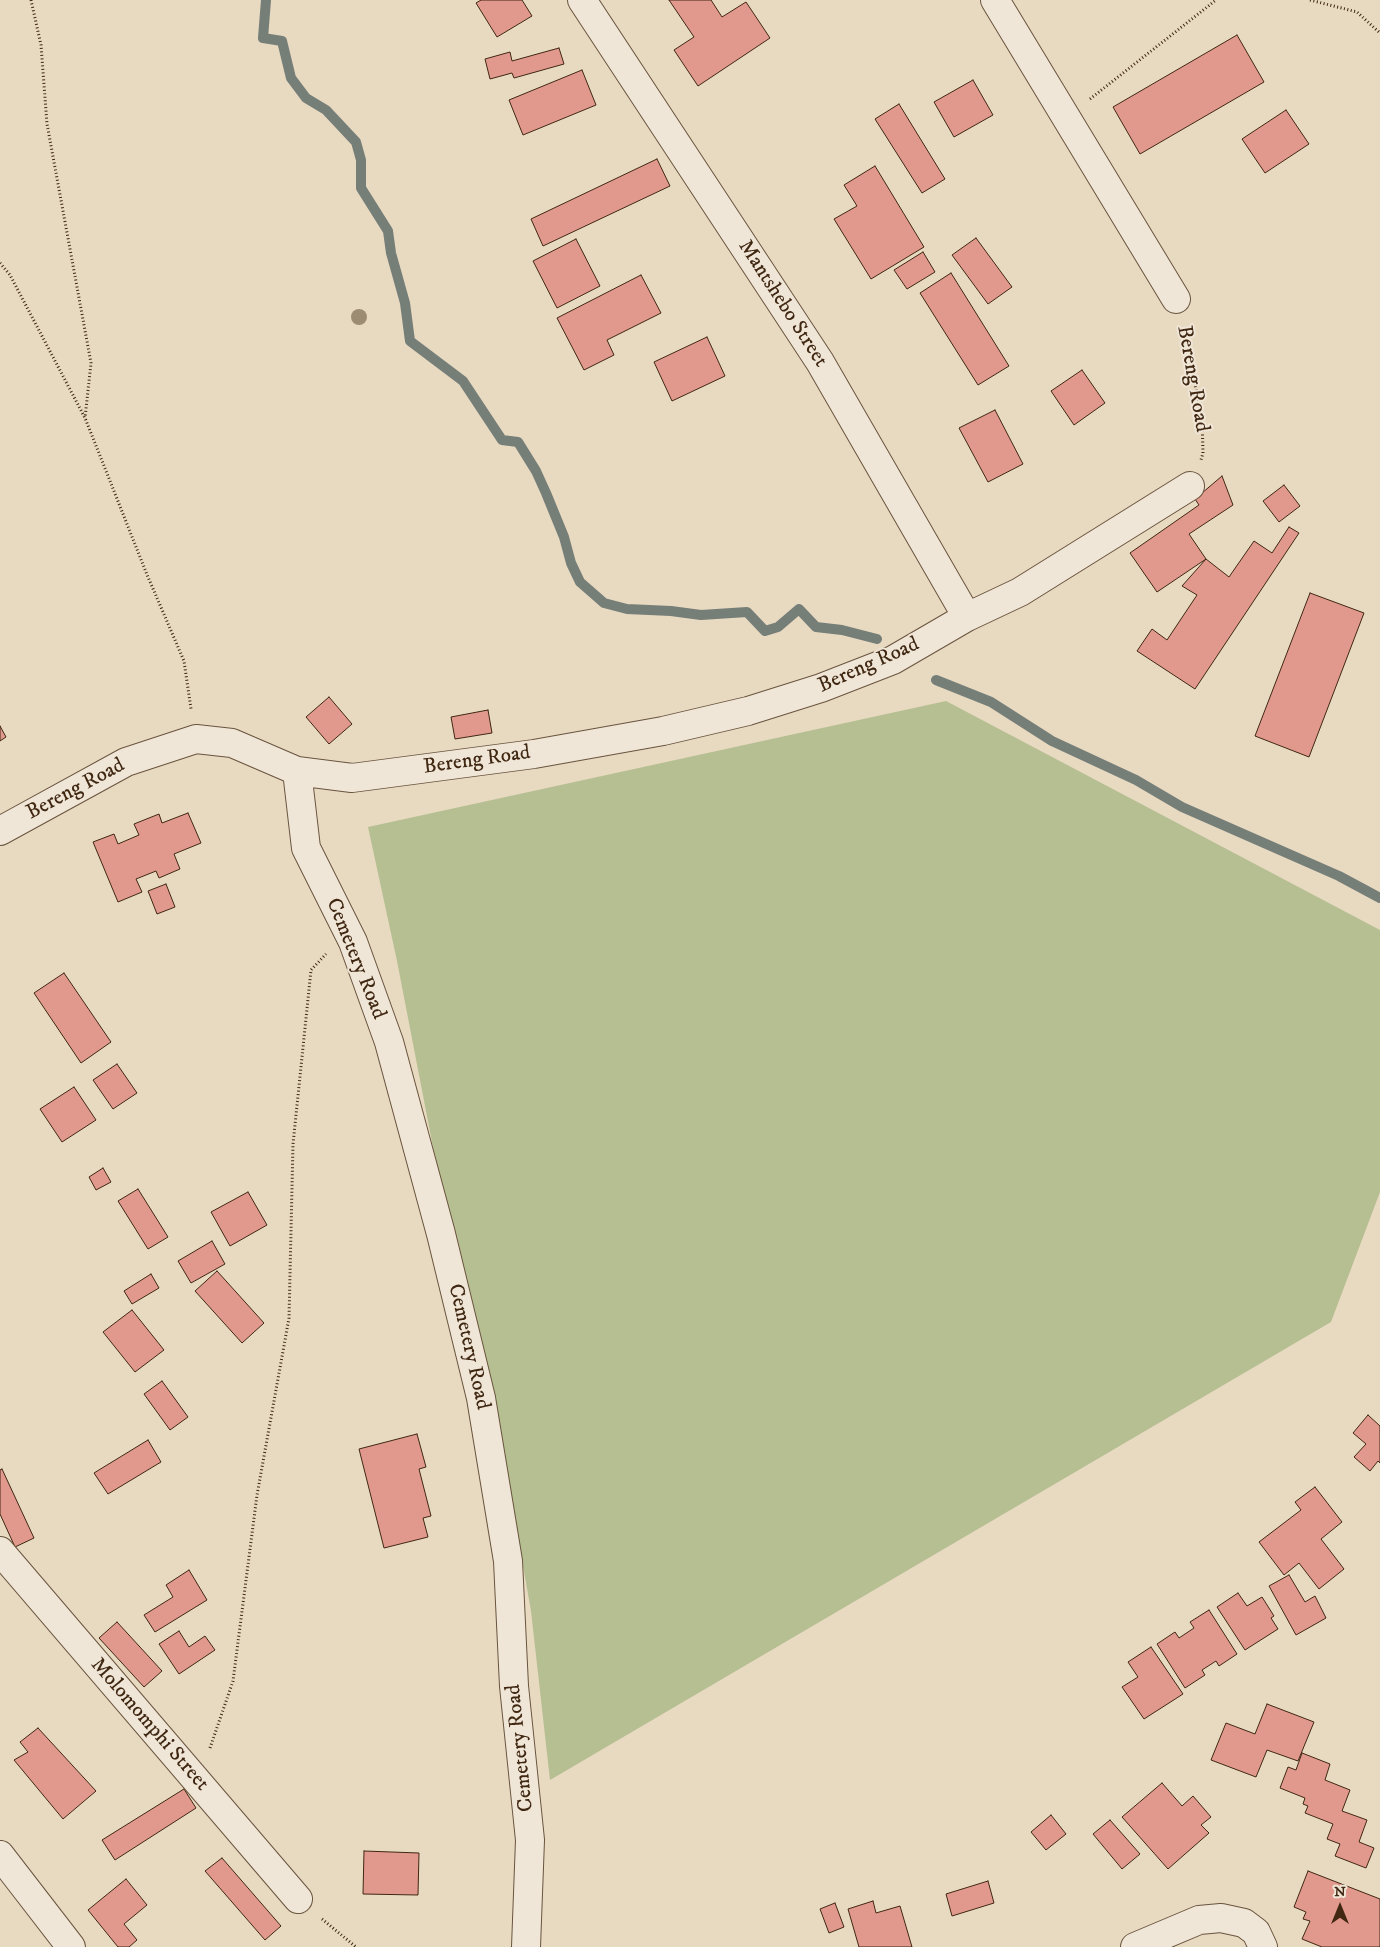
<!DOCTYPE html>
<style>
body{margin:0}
#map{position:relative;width:1380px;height:1947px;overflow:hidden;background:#e8d9c1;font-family:"IM FELL DW Pica",serif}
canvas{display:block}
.north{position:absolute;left:1315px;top:1882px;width:50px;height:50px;-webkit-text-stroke:4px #f0e6d7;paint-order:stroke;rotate:0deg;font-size:14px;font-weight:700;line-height:20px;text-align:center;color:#3f2712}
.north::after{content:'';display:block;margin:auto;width:18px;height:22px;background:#3f2712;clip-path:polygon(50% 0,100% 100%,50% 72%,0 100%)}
</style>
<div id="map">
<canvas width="1380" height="1947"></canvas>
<div class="north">N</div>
</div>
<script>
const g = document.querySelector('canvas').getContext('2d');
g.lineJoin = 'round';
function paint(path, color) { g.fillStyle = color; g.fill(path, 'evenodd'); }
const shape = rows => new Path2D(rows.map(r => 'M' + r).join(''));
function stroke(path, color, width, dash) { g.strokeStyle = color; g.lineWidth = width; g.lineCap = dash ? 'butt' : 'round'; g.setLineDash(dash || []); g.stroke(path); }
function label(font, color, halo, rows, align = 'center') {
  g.font = font + ' "IM FELL DW Pica",serif'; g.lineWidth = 4; g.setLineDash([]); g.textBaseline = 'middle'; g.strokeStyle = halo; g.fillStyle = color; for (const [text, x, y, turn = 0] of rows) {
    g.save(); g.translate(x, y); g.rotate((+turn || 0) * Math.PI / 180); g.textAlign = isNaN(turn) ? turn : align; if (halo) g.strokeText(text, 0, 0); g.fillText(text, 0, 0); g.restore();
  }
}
paint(shape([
 [946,701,1380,930,1380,1192,1331,1322,550,1780,531,1611,496,1413,449,1230,397,961,368,827]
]), '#b6bf92');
stroke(shape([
 [266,0,263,38,282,41,291,78,306,98,326,110,356,142,361,160,361,188,388,231,391,253,405,303,410,341,463,381,502,440,518,442,536,471,546,493,564,537,571,563,580,582,604,603,627,609,671,611,701,615,747,612,765,631,778,627,799,609,816,627,842,630,877,639],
 [936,680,991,702,1052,741,1136,780,1182,807,1339,876,1380,898]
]), '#767e78', 10);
const building = shape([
 [481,0,522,0,532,16,497,37,476,3,481,0],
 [669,0,711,0,722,17,746,2,770,38,698,86,674,50,694,37,669,0],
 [1237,35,1264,82,1140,154,1113,107,1237,35],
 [559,48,564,64,514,78,512,73,490,79,485,59,510,52,512,61,559,48],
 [582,70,596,105,523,135,509,100,582,70],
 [973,80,993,115,954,137,934,102,973,80],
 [899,104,945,179,922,193,875,119,899,104],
 [1286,110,1309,144,1265,173,1242,139,1286,110],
 [657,159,670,186,543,246,531,219,657,159],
 [875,166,924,247,871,279,834,219,857,206,844,185,875,166],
 [976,238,1012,287,988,304,952,255,976,238],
 [576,239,600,286,557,308,533,261,576,239],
 [923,252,935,272,907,289,894,270,923,252],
 [951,273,1009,366,978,385,920,293,951,273],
 [641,275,661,313,607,340,614,355,584,370,557,318,641,275],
 [707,337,725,376,672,401,654,362,707,337],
 [1082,370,1105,403,1074,425,1051,391,1082,370],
 [995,410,1023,464,988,482,959,428,995,410],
 [1222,476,1233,505,1189,534,1206,559,1157,592,1130,553,1199,505,1195,499,1222,476],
 [1284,485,1300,506,1279,522,1263,501,1284,485],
 [1289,527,1299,533,1195,689,1137,651,1152,629,1167,640,1197,595,1182,586,1206,559,1229,577,1254,541,1272,553,1289,527],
 [1310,593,1364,613,1309,757,1255,736,1310,593],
 [329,697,352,724,329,744,306,717,329,697],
 [488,710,492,733,455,739,451,717,488,710],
 [0,726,6,737,0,741,0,726],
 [188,813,201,843,174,854,180,869,159,878,156,871,136,879,142,892,118,902,93,842,114,834,118,844,139,835,134,824,159,814,162,823,188,813],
 [166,884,175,907,157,914,148,891,166,884],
 [64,973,111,1042,81,1063,34,993,64,973],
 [117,1064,137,1093,113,1109,93,1080,117,1064],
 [74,1087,96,1120,62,1142,40,1109,74,1087],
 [103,1168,111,1182,96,1190,89,1177,103,1168],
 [138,1189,168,1237,148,1249,118,1201,138,1189],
 [248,1192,267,1225,230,1246,211,1212,248,1192],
 [212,1241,225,1264,191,1283,178,1261,212,1241],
 [217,1271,264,1323,242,1343,195,1291,217,1271],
 [151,1274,159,1288,132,1304,124,1291,151,1274],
 [132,1310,164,1350,135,1372,103,1332,132,1310],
 [162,1381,188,1417,170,1430,144,1394,162,1381],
 [1368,1415,1380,1426,1380,1463,1378,1461,1370,1471,1354,1457,1366,1444,1353,1433,1368,1415],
 [417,1434,426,1467,419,1469,431,1516,423,1518,428,1537,384,1548,359,1449,417,1434],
 [148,1440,161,1462,108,1494,94,1473,148,1440],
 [2,1469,34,1538,15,1547,0,1514,0,1470,2,1469],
 [1315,1487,1342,1522,1321,1539,1344,1569,1319,1589,1299,1563,1284,1575,1259,1542,1301,1510,1295,1502,1315,1487],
 [189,1570,207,1600,155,1632,144,1615,173,1597,166,1585,189,1570],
 [1289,1575,1305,1602,1315,1596,1326,1618,1296,1635,1269,1586,1289,1575],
 [1238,1593,1247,1606,1262,1597,1274,1616,1271,1618,1278,1629,1245,1650,1217,1607,1238,1593],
 [1209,1610,1237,1654,1219,1666,1216,1661,1202,1670,1205,1675,1185,1688,1157,1644,1175,1632,1179,1638,1194,1628,1190,1622,1209,1610],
 [117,1622,162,1671,144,1687,99,1638,117,1622],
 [179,1631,189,1647,205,1636,215,1650,179,1674,159,1644,179,1631],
 [1151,1647,1183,1694,1144,1719,1122,1687,1138,1677,1128,1662,1151,1647],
 [1267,1704,1314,1722,1298,1761,1267,1750,1256,1777,1211,1760,1226,1723,1255,1734,1267,1704],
 [38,1728,96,1791,63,1819,14,1760,28,1752,20,1742,38,1728],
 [1302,1753,1330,1764,1325,1780,1350,1790,1342,1811,1367,1820,1359,1842,1374,1848,1366,1868,1335,1856,1340,1844,1327,1839,1333,1824,1305,1813,1308,1806,1303,1804,1305,1798,1280,1788,1288,1767,1296,1770,1302,1753],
 [1162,1783,1182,1806,1193,1796,1211,1817,1201,1825,1209,1833,1168,1869,1122,1817,1162,1783],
 [184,1789,196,1808,115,1860,102,1840,184,1789],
 [1051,1815,1066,1834,1046,1850,1031,1832,1051,1815],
 [1110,1820,1140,1854,1122,1869,1093,1834,1110,1820],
 [364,1851,419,1853,418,1895,363,1894,364,1851],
 [222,1858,281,1926,265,1940,205,1871,222,1858],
 [1308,1871,1380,1899,1380,1947,1322,1947,1302,1939,1310,1921,1303,1919,1306,1912,1294,1907,1308,1871],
 [126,1879,147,1905,124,1924,137,1940,129,1947,118,1947,88,1910,126,1879],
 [988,1881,994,1903,952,1916,946,1894,988,1881],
 [873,1901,876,1913,900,1906,912,1947,859,1947,848,1909,873,1901],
 [835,1903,844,1927,829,1933,820,1909,835,1903]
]);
paint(building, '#e2998d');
stroke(building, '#3f2712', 1);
const minor = shape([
 [582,0,820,362,967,617],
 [995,0,1176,299],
 [297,771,306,848,353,942,389,1042,441,1234,481,1398,508,1561,514,1686,530,1840,526,1947],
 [0,831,126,762,196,739,232,743,297,771,352,778,534,754,663,731,748,711,821,688,893,660,967,617,1020,592,1190,486],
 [0,1551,298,1899],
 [0,1855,71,1947],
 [1135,1947,1199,1920,1221,1918,1244,1923,1256,1932,1263,1947]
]);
stroke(minor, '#69543e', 30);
stroke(shape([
 [31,0,41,45,47,124,91,363,85,418],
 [1310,0,1357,12,1380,33],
 [1090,99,1216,0],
 [0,263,10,275,85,418,148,577,184,661,191,709],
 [1183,328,1202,417,1203,453,1201,460],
 [210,1748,233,1681,257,1495,289,1318,293,1144,311,970,326,954],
 [322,1919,356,1947]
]), '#3f2712', 3, [1, 2.5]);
stroke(minor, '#f0e6d7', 28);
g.fillStyle = '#9c8c72';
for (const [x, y] of [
 [359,317]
]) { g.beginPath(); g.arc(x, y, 8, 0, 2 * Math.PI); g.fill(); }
label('21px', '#3f2712', '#f0e6d7', [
 ["Mantshebo Street",782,304,57],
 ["Bereng Road",1192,379,80],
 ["Bereng Road",869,666,-24],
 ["Bereng Road",477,761,-8],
 ["Bereng Road",76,790,-28],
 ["Cemetery Road",355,959,68],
 ["Cemetery Road",468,1347,77],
 ["Molomomphi Street",149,1725,49],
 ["Cemetery Road",521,1748,-96]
]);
</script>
